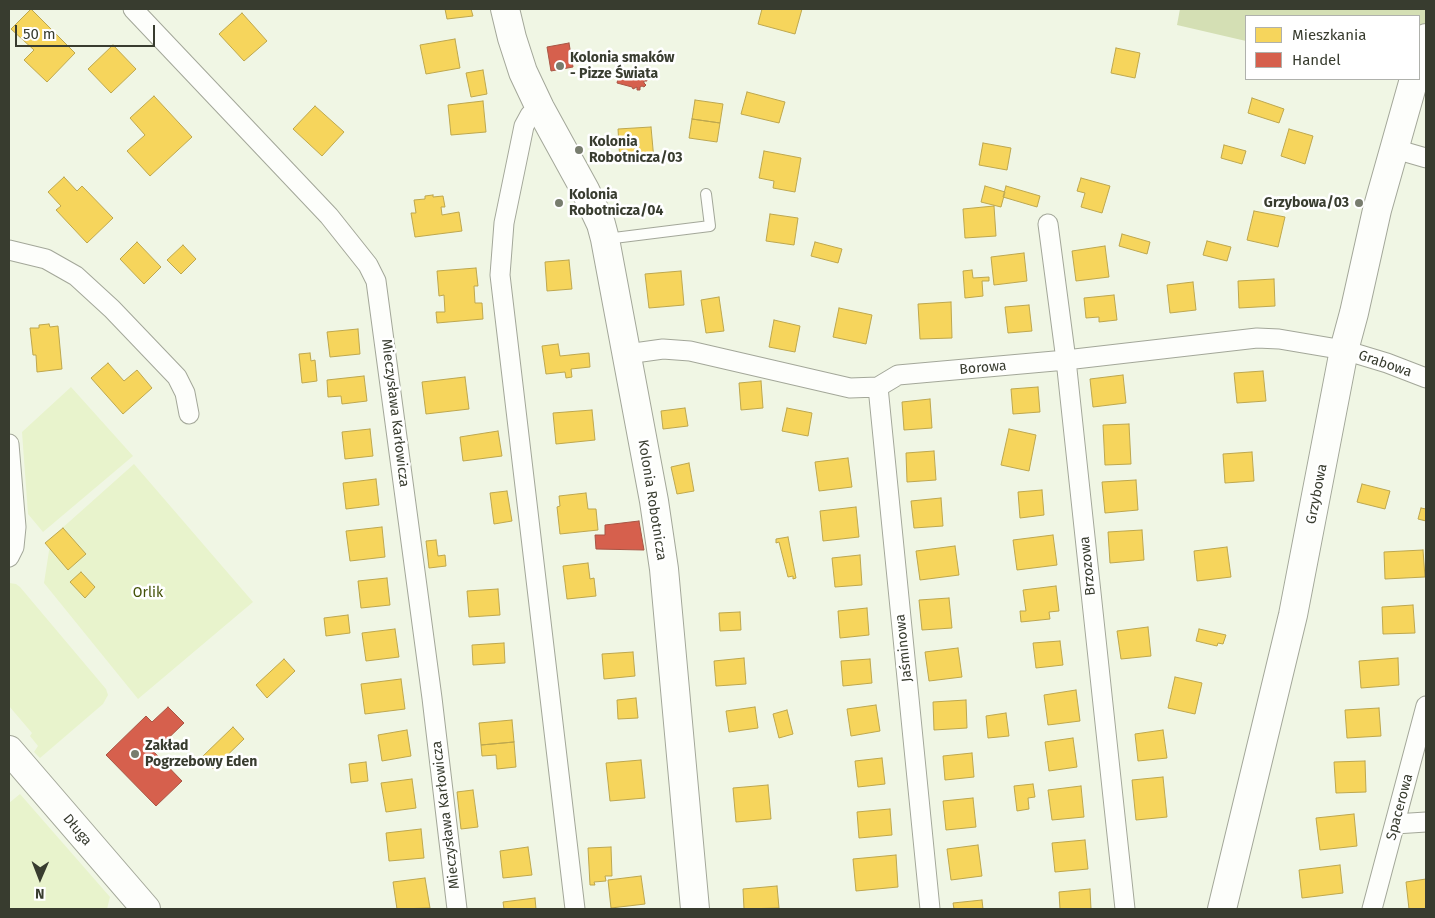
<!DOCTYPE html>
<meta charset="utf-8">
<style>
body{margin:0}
#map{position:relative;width:1435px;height:918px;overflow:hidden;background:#f0f6e4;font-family:"Fira Sans",sans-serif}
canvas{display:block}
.frame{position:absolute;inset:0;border:10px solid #383c2f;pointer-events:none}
.legend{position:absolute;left:1245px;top:15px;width:175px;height:65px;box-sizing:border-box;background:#fff;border:1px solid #afb1ac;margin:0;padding:6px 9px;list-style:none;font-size:15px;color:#383c2f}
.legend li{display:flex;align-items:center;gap:10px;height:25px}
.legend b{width:25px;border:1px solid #afb1ac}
.north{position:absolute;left:15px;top:853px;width:50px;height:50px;-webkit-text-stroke:4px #fff;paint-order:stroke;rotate:181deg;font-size:14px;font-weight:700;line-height:20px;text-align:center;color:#383c2f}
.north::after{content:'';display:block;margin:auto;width:18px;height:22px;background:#383c2f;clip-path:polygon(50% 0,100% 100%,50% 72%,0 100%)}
.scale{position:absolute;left:15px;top:25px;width:140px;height:22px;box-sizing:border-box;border:2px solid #383c2f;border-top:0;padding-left:6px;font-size:15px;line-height:18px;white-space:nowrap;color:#383c2f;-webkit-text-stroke:4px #fff;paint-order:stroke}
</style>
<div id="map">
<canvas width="1435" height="918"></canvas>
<div class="frame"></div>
<ul class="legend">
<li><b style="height:14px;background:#f6d55c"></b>Mieszkania</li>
<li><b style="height:14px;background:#d6604d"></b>Handel</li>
</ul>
<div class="north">N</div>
<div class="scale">50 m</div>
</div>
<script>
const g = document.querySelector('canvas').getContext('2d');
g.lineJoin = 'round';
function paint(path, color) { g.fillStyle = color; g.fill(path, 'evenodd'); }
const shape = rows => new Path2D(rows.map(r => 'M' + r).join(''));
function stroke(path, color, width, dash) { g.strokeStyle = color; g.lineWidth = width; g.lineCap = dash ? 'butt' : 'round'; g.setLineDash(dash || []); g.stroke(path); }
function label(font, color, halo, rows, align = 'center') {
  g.font = font + ' "Fira Sans",sans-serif'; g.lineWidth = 5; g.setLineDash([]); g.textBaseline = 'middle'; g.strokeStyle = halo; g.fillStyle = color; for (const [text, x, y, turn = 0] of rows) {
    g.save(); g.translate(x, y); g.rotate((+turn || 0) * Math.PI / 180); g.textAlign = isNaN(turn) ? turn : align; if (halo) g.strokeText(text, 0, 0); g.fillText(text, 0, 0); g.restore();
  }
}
paint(shape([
 [71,387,133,456,43,532,28,514,22,432],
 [134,464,253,602,138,699,44,583,51,538],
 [9,583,16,584,20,587,106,689,108,695,103,704,40,758,34,752,38,746,30,736,32,733,9,706],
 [20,794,110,897,107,909,9,909,9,803]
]), '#e8f3cc');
paint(shape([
 [1180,9,1426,9,1426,38,1419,62,1419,16,1246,16,1246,41,1177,25]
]), '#d4dfb4');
const homes = shape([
 [31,9,75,53,47,82,24,60,34,50,11,29,31,9],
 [445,9,471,9,473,16,447,19,445,9],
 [762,9,802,9,795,34,758,24,762,9],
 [242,13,267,41,244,61,219,34,242,13],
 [455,39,460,68,426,74,420,45,455,39],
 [113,45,136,69,111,93,88,69,113,45],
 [1116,48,1140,53,1135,78,1111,73,1116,48],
 [483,70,487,94,471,97,466,73,483,70],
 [747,92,785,102,779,123,741,114,747,92],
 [154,96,192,137,150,176,127,151,145,135,130,118,154,96],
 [1252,98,1284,109,1279,123,1248,113,1252,98],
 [695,100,723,104,720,123,692,119,695,100],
 [483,101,486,132,451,135,448,105,483,101],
 [315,106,344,132,322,156,293,129,315,106],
 [692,119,720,123,717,142,689,138,692,119],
 [651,127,654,160,620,162,618,129,651,127],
 [1289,129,1313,136,1305,164,1281,156,1289,129],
 [983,143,1011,148,1007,170,979,165,983,143],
 [1224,145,1246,151,1242,164,1221,158,1224,145],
 [764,151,801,158,795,192,773,188,774,181,759,178,764,151],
 [64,177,77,191,82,186,113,218,87,243,56,210,61,206,48,192,64,177],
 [1081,178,1110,186,1102,213,1081,207,1085,193,1077,191,1081,178],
 [985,186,1005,192,1001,207,981,202,985,186],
 [1006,186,1040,196,1037,207,1003,197,1006,186],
 [433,195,433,197,443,196,445,207,441,207,442,215,459,212,462,231,415,237,411,213,416,213,414,200,425,199,425,196,433,195],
 [994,206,996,236,965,238,963,209,994,206],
 [1254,211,1285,217,1278,247,1247,240,1254,211],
 [770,214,798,218,794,245,766,241,770,214],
 [1122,234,1150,242,1147,254,1119,246,1122,234],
 [1207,241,1231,247,1227,261,1203,255,1207,241],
 [137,242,161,267,144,284,120,259,137,242],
 [815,242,842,249,838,263,811,256,815,242],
 [183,245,196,259,181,274,167,260,183,245],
 [1105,246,1109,277,1076,281,1072,251,1105,246],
 [1024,253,1027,281,994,285,991,257,1024,253],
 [569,260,572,289,547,291,545,262,569,260],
 [476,268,478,286,474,286,475,303,482,303,483,319,437,323,436,312,445,312,444,295,439,296,437,271,476,268],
 [972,270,973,278,989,277,989,281,982,281,983,296,965,298,963,271,972,270],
 [681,271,684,305,649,308,645,274,681,271],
 [1274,279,1275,306,1239,308,1238,281,1274,279],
 [1193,282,1196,310,1170,313,1167,285,1193,282],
 [1114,295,1117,320,1099,322,1099,317,1086,318,1084,298,1114,295],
 [719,297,724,331,706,333,701,300,719,297],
 [951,302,952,338,920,339,918,304,951,302],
 [1029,305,1032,331,1008,333,1005,307,1029,305],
 [839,308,872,315,866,344,833,337,839,308],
 [774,320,800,326,795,352,769,347,774,320],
 [49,324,50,327,58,326,62,369,37,372,36,355,33,355,30,328,39,328,39,325,49,324],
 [358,329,360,354,330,357,327,332,358,329],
 [558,344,560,356,589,353,590,367,571,369,572,377,566,378,565,372,546,374,542,346,558,344],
 [310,353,311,361,315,360,317,381,302,383,299,354,310,353],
 [108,363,124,381,137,370,152,388,123,414,91,378,108,363],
 [1263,371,1266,401,1237,403,1234,373,1263,371],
 [1123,375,1126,403,1093,407,1090,379,1123,375],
 [364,376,367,401,342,404,341,396,328,397,327,380,364,376],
 [465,377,469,409,426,414,422,382,465,377],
 [761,381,763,408,741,410,739,383,761,381],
 [1038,387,1040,412,1013,414,1011,389,1038,387],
 [930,399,932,428,904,430,902,402,930,399],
 [685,408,688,426,663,429,661,411,685,408],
 [787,408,812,413,808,436,782,431,787,408],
 [592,410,595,440,556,444,553,413,592,410],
 [1129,424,1131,464,1105,465,1103,425,1129,424],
 [370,429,373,456,345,459,342,432,370,429],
 [1009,429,1036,435,1029,471,1001,465,1009,429],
 [498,431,502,456,463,461,460,437,498,431],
 [934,451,936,480,907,482,906,453,934,451],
 [1252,452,1254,481,1225,483,1223,454,1252,452],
 [848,458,852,487,819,491,815,462,848,458],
 [689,463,694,491,677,494,671,467,689,463],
 [376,479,379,505,346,509,343,483,376,479],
 [1136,480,1138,510,1105,513,1102,482,1136,480],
 [1362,484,1390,491,1385,509,1357,502,1362,484],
 [1042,490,1044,515,1020,518,1018,492,1042,490],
 [507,491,512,521,494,524,490,493,507,491],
 [586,493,588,509,596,509,598,530,560,534,557,507,560,506,559,496,586,493],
 [941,498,943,526,914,528,911,501,941,498],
 [856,507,859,537,823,541,820,511,856,507],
 [1421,508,1426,509,1426,521,1418,519,1421,508],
 [382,527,385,557,350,561,346,531,382,527],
 [63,528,86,554,68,570,45,543,63,528],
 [1142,530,1144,560,1110,563,1108,532,1142,530],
 [1053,535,1057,565,1017,570,1013,540,1053,535],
 [788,537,796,578,793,579,793,576,788,577,779,542,776,543,776,539,788,537],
 [436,540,438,556,445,555,446,566,429,568,426,541,436,540],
 [955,546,959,575,920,580,916,551,955,546],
 [1227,547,1231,577,1197,581,1194,551,1227,547],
 [1423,550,1425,577,1385,579,1384,552,1423,550],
 [860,555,862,585,835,587,832,558,860,555],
 [588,563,590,579,594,578,596,596,567,599,563,566,588,563],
 [81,572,95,587,85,598,70,582,81,572],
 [387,578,390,605,361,608,358,581,387,578],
 [1056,586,1059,611,1049,612,1050,619,1021,622,1020,611,1026,611,1023,590,1056,586],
 [498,589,500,615,469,617,467,591,498,589],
 [949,598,952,628,922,630,919,600,949,598],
 [1413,605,1415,633,1383,634,1382,607,1413,605],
 [867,608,869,635,840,638,838,611,867,608],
 [740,612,741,630,720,631,719,613,740,612],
 [348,615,350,633,326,636,324,618,348,615],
 [1148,627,1151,656,1121,659,1117,631,1148,627],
 [395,629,399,657,366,661,362,633,395,629],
 [1199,629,1226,635,1223,644,1218,643,1217,646,1196,641,1199,629],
 [1060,641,1063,665,1036,668,1033,643,1060,641],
 [504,643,505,663,473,665,472,645,504,643],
 [958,648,962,677,929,681,925,652,958,648],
 [633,652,635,676,604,679,602,654,633,652],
 [744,658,746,684,716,686,714,661,744,658],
 [1398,658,1399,685,1361,688,1359,661,1398,658],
 [284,659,295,671,267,698,256,685,284,659],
 [870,659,872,683,843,686,841,661,870,659],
 [1175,677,1202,683,1195,714,1168,708,1175,677],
 [401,679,405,709,365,714,361,684,401,679],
 [1076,690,1080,721,1048,725,1044,695,1076,690],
 [636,698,638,718,618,719,617,700,636,698],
 [966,700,967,728,934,730,933,702,966,700],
 [876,705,880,731,851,736,847,709,876,705],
 [755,707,758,728,729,732,726,711,755,707],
 [1379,708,1381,736,1347,738,1345,710,1379,708],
 [787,710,793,734,779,738,773,714,787,710],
 [1006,713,1009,736,988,738,986,716,1006,713],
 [512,720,514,742,481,745,479,723,512,720],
 [233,727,244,739,213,769,202,757,233,727],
 [407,730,411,756,382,761,378,735,407,730],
 [1163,730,1167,758,1138,761,1135,734,1163,730],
 [1073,738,1077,767,1049,771,1045,742,1073,738],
 [514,742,516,767,497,769,496,755,482,756,481,745,514,742],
 [972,753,974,777,945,780,943,756,972,753],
 [882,758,885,784,858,787,855,761,882,758],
 [641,760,645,798,610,801,606,763,641,760],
 [1365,761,1366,792,1336,793,1334,762,1365,761],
 [366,762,368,781,351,783,349,764,366,762],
 [1163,777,1167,817,1136,820,1132,780,1163,777],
 [412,779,416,808,386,812,381,783,412,779],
 [1033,784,1035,797,1028,798,1029,809,1017,811,1014,786,1033,784],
 [768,785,771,819,736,822,733,788,768,785],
 [1081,786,1084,817,1052,820,1048,790,1081,786],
 [473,790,478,827,461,829,457,792,473,790],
 [973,798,976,827,946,830,943,801,973,798],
 [890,809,892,835,859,838,857,812,890,809],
 [1354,814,1357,846,1320,850,1316,818,1354,814],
 [421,829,424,858,389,861,386,833,421,829],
 [1085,840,1088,869,1055,872,1052,843,1085,840],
 [978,845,982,876,951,880,947,849,978,845],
 [528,847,532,875,503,878,500,851,528,847],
 [611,847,612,876,605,876,606,881,594,882,595,885,590,885,588,848,611,847],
 [896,855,898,887,856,891,853,859,896,855],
 [1340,865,1343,893,1302,898,1299,870,1340,865],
 [641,876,645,904,611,908,608,880,641,876],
 [425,878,430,908,397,909,393,882,425,878],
 [1426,879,1426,909,1409,909,1406,882,1426,879],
 [777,886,779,908,744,909,743,889,777,886],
 [1090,889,1091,909,1060,909,1059,892,1090,889],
 [535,898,536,909,504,909,503,902,535,898],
 [982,900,983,909,954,909,953,903,982,900]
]);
paint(homes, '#f6d55c');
stroke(homes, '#bda74e', 1);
const shops = shape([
 [569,43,573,67,551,71,547,47,569,43],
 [620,70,635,73,638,72,638,74,640,75,642,73,645,75,643,76,644,78,647,78,647,81,644,81,644,83,646,85,644,87,642,86,640,87,640,90,637,90,637,87,633,89,632,87,617,83,620,70],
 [639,521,644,550,596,549,595,535,605,535,605,525,639,521],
 [168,707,184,723,154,752,182,781,156,806,106,755,146,716,152,722,168,707]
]);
paint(shops, '#d6604d');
stroke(shops, '#a75544', 1);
const lane = shape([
 [606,239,710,226,706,194]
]);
const street = shape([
 [133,9,329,216,368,265,376,281,432,698,457,909],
 [540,108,530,115,524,126,504,223,500,275,575,909],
 [1395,149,1426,158],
 [1048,224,1066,360,1125,909],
 [9,250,46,259,76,276,112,309,177,377,185,393,189,414],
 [627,354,663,349,690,351,850,388,878,387,898,375,1066,360,1257,338,1279,339,1344,350,1387,363,1426,378],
 [878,387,930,909],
 [9,444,16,527,14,547,9,557],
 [1395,824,1426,822],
 [1372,909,1426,706]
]);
const secondary = shape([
 [505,9,512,38,523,72,540,108,585,190,601,224,605,239,654,501,664,569,695,909],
 [1419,62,1426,38],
 [9,750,146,909],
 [1222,909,1293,615,1344,350,1354,313,1377,210,1414,79]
]);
stroke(lane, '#a3a799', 12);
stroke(street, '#a3a799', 21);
stroke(secondary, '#a3a799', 30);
stroke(lane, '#fdfefb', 10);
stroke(street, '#fdfefb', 19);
stroke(secondary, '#fdfefb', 28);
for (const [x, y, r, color] of [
 [560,66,5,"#787d6e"],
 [579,150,5,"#787d6e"],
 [559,203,5,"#787d6e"],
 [1359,203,5,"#787d6e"],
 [135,754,5,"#787d6e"]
]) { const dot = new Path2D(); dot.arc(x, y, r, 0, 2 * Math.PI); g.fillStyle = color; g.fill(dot); stroke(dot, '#fff', 2); }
label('bold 14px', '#383c2f', '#fff', [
 ["Kolonia smaków",570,58],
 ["- Pizze Świata",570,74],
 ["Kolonia",589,142],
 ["Robotnicza/03",589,158],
 ["Kolonia",569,195],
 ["Robotnicza/04",569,211],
 ["Grzybowa/03",1349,203,"right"],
 ["Zakład",145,746],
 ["Pogrzebowy Eden",145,762]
], 'left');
label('14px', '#383c2f', '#fff', [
 ["Grabowa",1385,364,19],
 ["Borowa",983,368,-5],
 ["Mieczysława Karłowicza",395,413,83],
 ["Grzybowa",1317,494,-79],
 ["Kolonia Robotnicza",652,500,81],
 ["Brzozowa",1088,566,-96],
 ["Jaśminowa",904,648,-96],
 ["Spacerowa",1400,807,-75],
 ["Mieczysława Karłowicza",446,815,-97],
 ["Długa",77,830,50]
]);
label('14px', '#445208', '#fff', [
 ["Orlik",148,593]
]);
</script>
